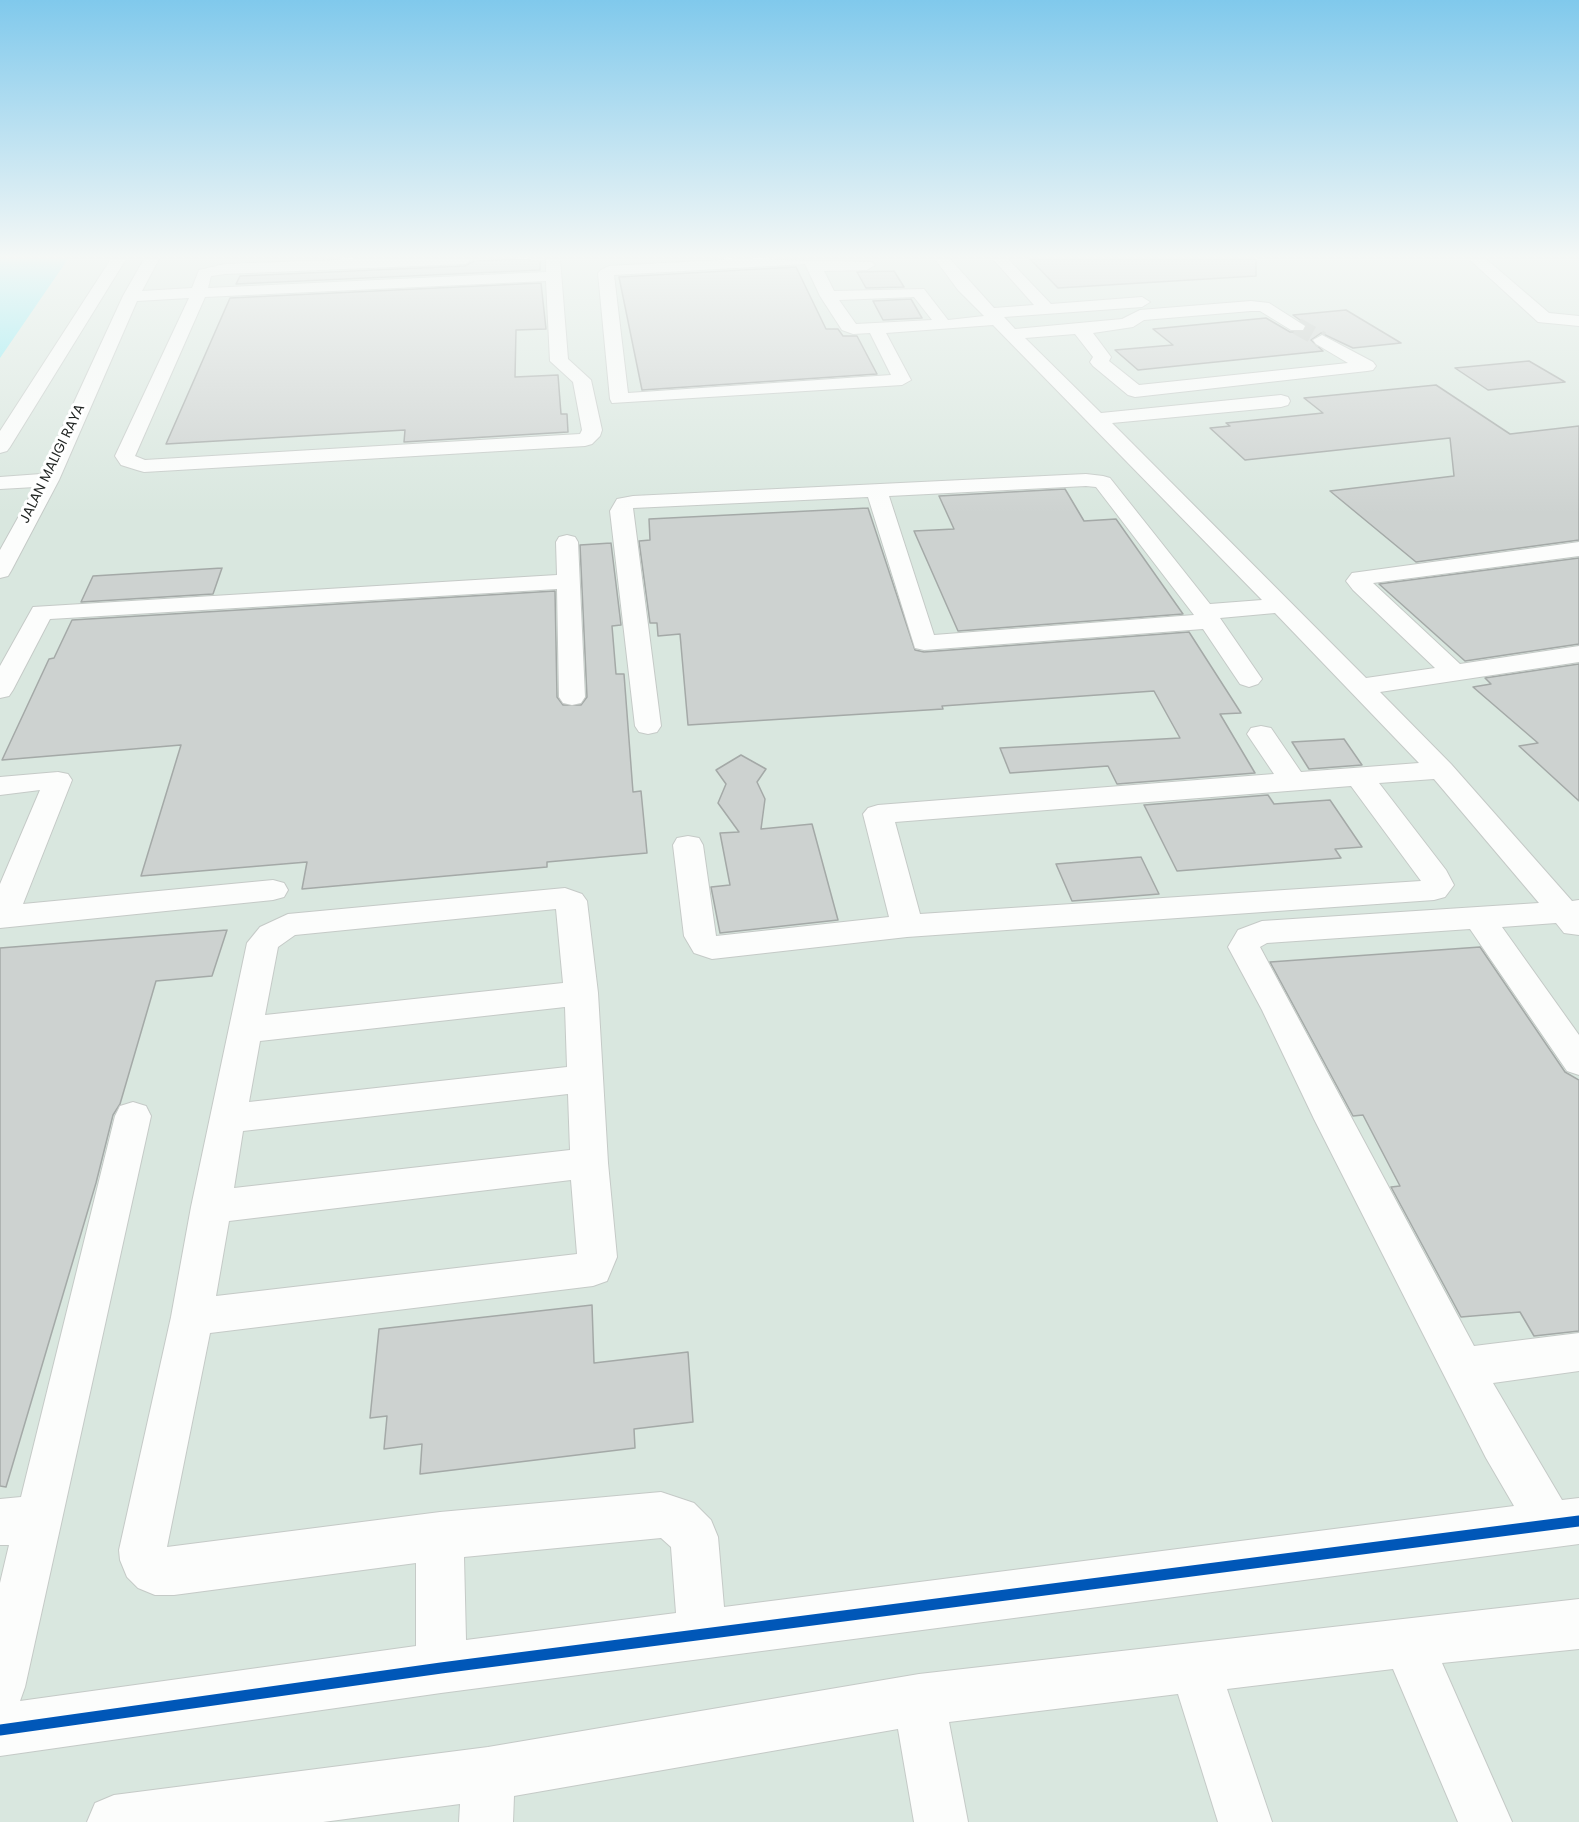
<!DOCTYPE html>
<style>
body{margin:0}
canvas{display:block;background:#e9efec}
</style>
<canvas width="1579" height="1822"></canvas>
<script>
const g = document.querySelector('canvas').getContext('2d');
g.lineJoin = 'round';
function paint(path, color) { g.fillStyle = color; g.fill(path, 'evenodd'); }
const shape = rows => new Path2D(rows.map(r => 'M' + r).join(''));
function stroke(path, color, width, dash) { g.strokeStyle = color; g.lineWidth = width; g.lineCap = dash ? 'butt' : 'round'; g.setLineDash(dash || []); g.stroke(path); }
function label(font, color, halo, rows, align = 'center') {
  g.font = font + ' Poppins,sans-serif'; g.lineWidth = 6; g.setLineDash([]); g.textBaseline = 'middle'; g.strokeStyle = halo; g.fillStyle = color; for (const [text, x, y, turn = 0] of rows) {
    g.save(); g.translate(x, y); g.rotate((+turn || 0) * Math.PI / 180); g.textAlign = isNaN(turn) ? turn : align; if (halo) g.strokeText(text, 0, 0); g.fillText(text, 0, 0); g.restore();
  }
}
paint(shape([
 [0,259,1579,259,1579,1822,0,1822]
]), '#d9e7df');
paint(shape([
 [0,259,68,259,0,358]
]), '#84e9f2');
const building = shape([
 [530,259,530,261,540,261,540,270,236,284,240,276,465,266,474,261,530,259],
 [1030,259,1256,259,1256,276,1058,288,1030,259],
 [796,267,826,329,838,329,843,336,857,336,877,374,642,390,619,277,796,267],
 [894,271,904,287,866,288,857,272,894,271],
 [541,283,546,329,516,330,515,377,558,375,561,414,567,414,568,432,404,442,405,430,166,444,230,298,541,283],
 [911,299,922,318,883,320,873,301,911,299],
 [1346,310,1401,343,1353,348,1321,333,1311,340,1323,351,1138,370,1115,350,1173,345,1153,329,1266,318,1290,332,1303,332,1307,325,1293,315,1346,310],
 [1529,361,1565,382,1488,390,1455,368,1529,361],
 [1436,385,1510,434,1579,426,1579,540,1416,562,1330,491,1454,476,1450,438,1245,460,1210,428,1230,426,1226,423,1323,413,1304,398,1436,385],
 [1065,489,1084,521,1116,519,1183,614,958,631,914,531,954,529,939,496,1065,489],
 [868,508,915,650,924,652,1189,632,1241,713,1220,714,1255,773,1117,784,1108,766,1010,773,1000,748,1180,738,1154,691,942,706,943,709,688,725,680,634,658,636,657,623,650,623,639,541,650,540,649,519,868,508],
 [611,543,621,625,612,626,616,674,624,674,633,792,641,791,647,853,547,862,547,867,302,889,307,862,141,876,181,745,2,760,49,659,54,658,72,620,555,591,557,697,563,705,581,705,587,697,580,545,611,543],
 [1579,558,1579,644,1465,661,1379,584,1579,558],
 [222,568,213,594,81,602,93,576,222,568],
 [1579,664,1579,801,1519,746,1538,743,1473,687,1491,684,1485,678,1579,664],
 [1344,739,1362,765,1309,769,1292,742,1344,739],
 [741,755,766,769,757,782,765,799,761,829,812,824,838,920,720,933,711,887,730,885,720,833,739,832,718,803,726,784,716,770,741,755],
 [1268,795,1274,804,1330,800,1362,847,1335,849,1341,858,1177,871,1144,805,1268,795],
 [1141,857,1159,894,1072,901,1056,864,1141,857],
 [227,930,212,976,156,981,120,1104,113,1115,96,1183,6,1487,0,1486,0,948,227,930],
 [1480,947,1565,1072,1579,1080,1579,1331,1534,1336,1520,1312,1461,1317,1391,1187,1400,1186,1363,1115,1353,1116,1270,962,1480,947],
 [592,1305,594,1363,688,1352,693,1422,634,1429,635,1448,420,1474,422,1444,384,1449,387,1416,370,1418,379,1329,592,1305]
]);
paint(building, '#cdd2d0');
stroke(building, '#a4a9a7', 1.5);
stroke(shape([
 [1297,326,1322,340]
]), '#c1c6c3', 17, [17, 8]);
const minor = shape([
 [111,259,126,259,10,447,7,451,0,453,0,431,111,259],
 [144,259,159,259,142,291,192,288,199,270,225,264,362,259,473,259,465,264,225,274,211,276,208,288,546,272,546,259,560,259,568,359,591,380,602,430,600,436,592,444,585,446,144,472,137,470,121,465,115,456,189,298,137,301,59,480,11,571,8,576,0,578,0,550,35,487,0,489,0,477,41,474,123,296,144,259],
 [546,281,550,361,573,382,582,430,580,434,145,460,135,456,205,297,546,281],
 [738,259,872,262,875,265,867,270,824,271,834,291,924,289,948,320,984,316,958,290,935,259,950,259,994,308,1034,305,993,259,1008,259,1051,304,1142,297,1150,302,1142,307,1004,317,1015,329,1122,319,1140,310,1251,301,1269,303,1305,326,1303,330,1291,330,1260,311,1251,311,1144,320,1133,327,1093,333,1111,357,1109,361,1139,385,1348,363,1316,344,1313,340,1322,335,1373,362,1376,366,1373,370,1367,371,1135,397,1128,395,1093,366,1090,362,1093,357,1075,334,1025,338,1101,413,1281,395,1288,397,1290,401,1288,405,1281,407,1112,423,1366,678,1435,668,1353,590,1346,581,1352,573,1579,542,1579,556,1373,583,1460,664,1579,646,1579,662,1380,692,1451,764,1572,901,1579,900,1579,935,1564,933,1556,923,1502,927,1579,1035,1579,1075,1567,1071,1470,929,1267,943,1260,947,1474,1346,1579,1333,1579,1371,1493,1383,1562,1500,1579,1498,1579,1544,441,1693,0,1756,0,1583,9,1545,0,1545,0,1499,21,1497,115,1116,120,1106,133,1102,146,1106,151,1116,25,1687,20,1701,416,1646,416,1563,174,1595,155,1595,138,1588,127,1577,120,1560,119,1550,171,1317,191,1207,247,943,260,927,288,914,565,888,582,894,587,901,598,993,608,1163,617,1257,607,1281,593,1286,210,1333,167,1547,440,1512,661,1492,694,1503,711,1520,718,1537,724,1607,1514,1506,1486,1458,1314,1119,1262,1010,1228,947,1238,930,1262,921,1539,903,1434,779,1379,783,1446,870,1454,885,1445,897,1434,900,907,937,712,959,694,953,684,936,673,845,677,838,688,836,699,838,703,845,716,936,889,917,863,814,868,808,878,805,1274,774,1247,734,1251,728,1261,726,1271,728,1301,772,1419,763,1275,613,1220,618,1262,679,1258,684,1249,687,1240,684,1203,629,924,650,915,648,868,497,633,508,661,726,657,732,648,734,639,732,635,726,610,511,617,499,633,496,1086,474,1103,476,1110,478,1210,604,1262,600,993,325,886,333,911,380,902,385,612,403,610,399,598,273,601,270,609,266,738,259],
 [805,264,820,296,842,330,853,334,870,333,891,375,628,393,614,275,805,264],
 [914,297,932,320,856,324,839,300,914,297],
 [1086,486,1096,487,1194,615,934,635,889,496,1086,486],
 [1351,786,1421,881,920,914,895,822,1351,786],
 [556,909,563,983,265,1015,278,947,295,935,556,909],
 [565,1007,567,1067,249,1102,260,1041,565,1007],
 [568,1094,570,1150,234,1188,243,1131,568,1094],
 [571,1180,577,1254,216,1296,229,1221,571,1180],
 [661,1538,671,1547,676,1613,466,1640,464,1557,661,1538],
 [1469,259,1486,259,1549,313,1579,316,1579,326,1538,322,1469,259],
 [567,535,575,537,578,542,585,697,581,703,572,705,563,703,559,697,557,589,50,619,13,690,9,696,0,698,0,666,33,607,557,575,556,542,559,537,567,535],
 [58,772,68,774,72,780,23,904,273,880,284,883,288,890,284,897,273,900,0,928,0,884,40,790,0,795,0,777,58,772],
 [1579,1599,1579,1649,1442,1663,1512,1822,1458,1822,1393,1669,1227,1689,1272,1822,1218,1822,1178,1694,949,1722,968,1822,914,1822,898,1729,514,1796,513,1822,459,1822,460,1804,323,1822,87,1822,95,1803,114,1795,488,1747,919,1674,1579,1599]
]);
stroke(minor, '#c5cac7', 2);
paint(minor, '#fcfdfc');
stroke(shape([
 [0,1730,441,1668,1579,1521]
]), '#0057b8', 11);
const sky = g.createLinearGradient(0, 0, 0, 514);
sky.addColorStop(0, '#80c9ec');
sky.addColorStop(0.5, '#f5f8f6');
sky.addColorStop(1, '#f5f8f600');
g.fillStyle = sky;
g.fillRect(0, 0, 1579, 514);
label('14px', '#1f2321', '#fff', [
 ["JALAN MALIGI RAYA",53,464,-64]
]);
</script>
